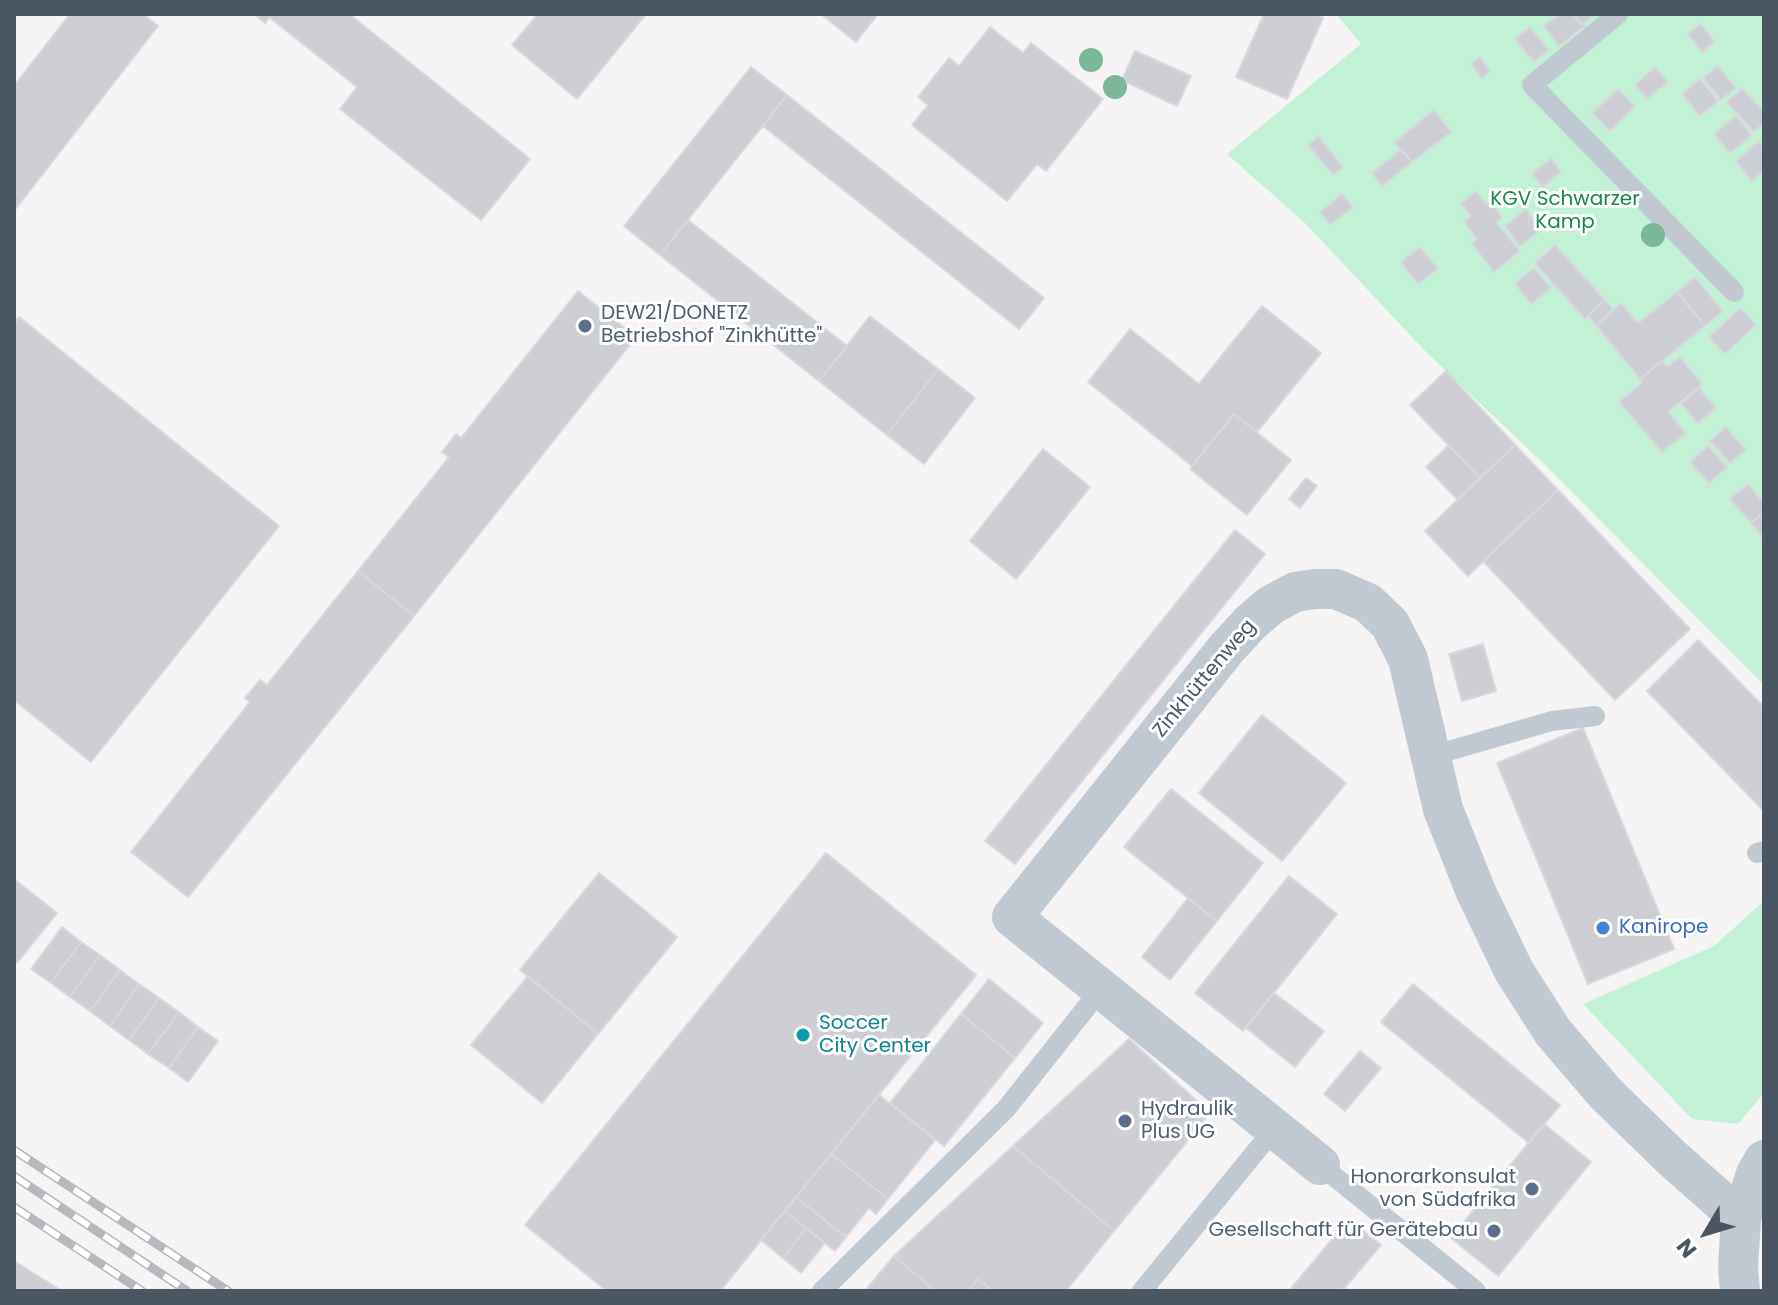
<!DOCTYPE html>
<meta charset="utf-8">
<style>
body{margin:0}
#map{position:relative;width:1778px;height:1305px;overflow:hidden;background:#f5f3f3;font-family:Poppins,sans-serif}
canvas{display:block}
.frame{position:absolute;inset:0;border:16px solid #4a5661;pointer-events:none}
.north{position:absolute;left:1666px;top:1193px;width:80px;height:80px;-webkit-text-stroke:6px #fff;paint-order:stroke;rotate:232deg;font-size:22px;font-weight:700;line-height:32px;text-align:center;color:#4a5661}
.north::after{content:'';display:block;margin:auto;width:28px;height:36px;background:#4a5661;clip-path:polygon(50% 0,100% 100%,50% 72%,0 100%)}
</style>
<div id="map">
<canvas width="1778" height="1305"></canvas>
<div class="frame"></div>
<div class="north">N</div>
</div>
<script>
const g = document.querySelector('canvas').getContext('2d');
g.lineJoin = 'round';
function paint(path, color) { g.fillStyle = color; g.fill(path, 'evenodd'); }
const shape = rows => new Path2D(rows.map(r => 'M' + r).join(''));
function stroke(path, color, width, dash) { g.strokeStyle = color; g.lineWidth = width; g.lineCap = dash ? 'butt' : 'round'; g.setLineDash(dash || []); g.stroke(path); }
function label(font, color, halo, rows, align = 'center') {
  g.font = font + ' Poppins,sans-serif'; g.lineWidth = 6; g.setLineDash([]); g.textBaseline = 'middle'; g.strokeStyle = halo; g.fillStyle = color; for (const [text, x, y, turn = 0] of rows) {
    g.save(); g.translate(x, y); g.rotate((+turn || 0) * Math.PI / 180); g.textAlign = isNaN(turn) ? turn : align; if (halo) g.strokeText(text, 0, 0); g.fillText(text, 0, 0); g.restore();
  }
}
paint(shape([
 [1336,14,1764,14,1764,685,1543,463,1427,353,1305,223,1227,154,1361,44],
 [1764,901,1764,1093,1738,1124,1692,1119,1583,1004,1714,946]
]), '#c3f1d5');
const building = shape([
 [70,14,143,14,158,26,14,211,14,86,70,14],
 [254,14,349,14,530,159,481,220,340,109,357,87,269,17,265,23,254,14],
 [538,14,646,14,577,99,512,45,538,14],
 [821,14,878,14,856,42,821,14],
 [1264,14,1314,14,1323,18,1287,99,1236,77,1264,14],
 [1560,14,1573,14,1582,25,1584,23,1586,25,1559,46,1544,26,1560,14],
 [1573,14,1595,14,1582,25,1573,14],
 [1701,24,1715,42,1702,52,1688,34,1701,24],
 [990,27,1023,53,1031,43,1103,99,1046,171,1037,164,1007,201,912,125,928,105,918,97,949,58,959,66,990,27],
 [1530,27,1549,50,1534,62,1515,39,1530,27],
 [1135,51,1191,76,1177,106,1122,80,1135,51],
 [1480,57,1490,71,1482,78,1471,64,1480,57],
 [1718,66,1736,88,1721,100,1703,78,1718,66],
 [751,67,787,95,660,255,624,226,751,67],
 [1655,67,1668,81,1648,99,1635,85,1655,67],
 [1700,79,1718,101,1700,116,1682,94,1700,79],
 [1742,88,1764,112,1764,123,1754,132,1727,102,1742,88],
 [1618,89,1635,106,1610,131,1592,113,1618,89],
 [787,95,1044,298,1019,329,763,126,787,95],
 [1434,110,1451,132,1412,162,1394,143,1434,110],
 [1736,116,1752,135,1730,153,1714,134,1736,116],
 [1318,136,1343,167,1333,175,1308,145,1318,136],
 [1759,141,1764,147,1764,170,1752,181,1736,161,1759,141],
 [1402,149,1412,162,1382,186,1372,173,1402,149],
 [1551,158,1561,172,1543,187,1532,174,1551,158],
 [1476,191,1487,205,1490,202,1502,217,1496,222,1520,251,1494,272,1472,244,1477,239,1464,222,1471,216,1461,203,1476,191],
 [1342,194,1353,207,1330,225,1320,212,1342,194],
 [1526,209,1542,229,1520,246,1505,226,1526,209],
 [688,220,847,346,819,381,660,255,688,220],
 [1555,245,1605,300,1585,319,1535,263,1555,245],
 [1420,247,1438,269,1418,284,1401,262,1420,247],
 [1534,268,1551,288,1531,304,1515,284,1534,268],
 [1695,277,1723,311,1705,326,1677,292,1695,277],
 [578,291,636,337,414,616,358,571,449,457,442,452,456,434,461,438,578,291],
 [1677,292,1705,326,1640,379,1596,325,1621,303,1638,323,1677,292],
 [1605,300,1614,310,1596,325,1588,315,1605,300],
 [1262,306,1321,353,1257,432,1234,414,1192,466,1088,382,1130,329,1199,384,1262,306],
 [1740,308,1756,325,1725,354,1709,337,1740,308],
 [870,316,938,369,887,435,819,381,870,316],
 [19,317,279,526,91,762,14,700,14,323,19,317],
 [1680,357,1702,384,1668,412,1686,433,1662,452,1619,402,1642,383,1640,379,1662,361,1667,367,1680,357],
 [938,369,975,398,924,464,887,435,938,369],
 [1446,371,1515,445,1480,478,1410,405,1446,371],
 [1699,388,1716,408,1698,423,1681,404,1699,388],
 [1234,414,1291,460,1247,515,1190,469,1234,414],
 [1726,427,1746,450,1730,463,1710,441,1726,427],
 [1449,445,1480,478,1458,500,1426,467,1449,445],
 [1515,445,1558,490,1468,576,1425,531,1515,445],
 [1708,446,1727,467,1709,483,1690,462,1708,446],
 [1043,449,1090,487,1016,579,970,541,1043,449],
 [1306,478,1317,486,1300,508,1289,499,1306,478],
 [1748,484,1764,503,1764,512,1751,523,1730,499,1748,484],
 [1558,490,1690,629,1615,700,1483,561,1558,490],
 [1764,512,1764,538,1751,523,1764,512],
 [1235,530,1265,554,1015,864,985,841,1235,530],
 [358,571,414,616,188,897,131,852,250,702,245,698,260,680,267,685,358,571],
 [1698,640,1764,707,1764,811,1647,691,1698,640],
 [1483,644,1496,691,1462,701,1449,654,1483,644],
 [1262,715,1346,783,1282,861,1199,793,1262,715],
 [1583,728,1674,949,1588,984,1497,763,1583,728],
 [1171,789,1263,863,1217,921,1124,847,1171,789],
 [826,853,976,975,720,1291,607,1291,525,1225,826,853],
 [599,873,677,937,598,1034,520,970,599,873],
 [1289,876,1337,914,1243,1031,1195,993,1289,876],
 [14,879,57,913,17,963,14,960,14,879],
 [1188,898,1217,921,1170,980,1142,957,1188,898],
 [62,927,81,942,51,983,31,969,62,927],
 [81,942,100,955,70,997,51,983,81,942],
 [100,955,120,970,90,1011,70,997,100,955],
 [120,970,139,984,110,1026,90,1011,120,970],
 [528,976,598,1034,542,1103,471,1045,528,976],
 [989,979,1043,1023,1015,1058,961,1014,989,979],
 [139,984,159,998,129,1040,110,1026,139,984],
 [1413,984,1560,1105,1529,1143,1381,1022,1413,984],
 [1274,993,1324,1031,1295,1067,1246,1028,1274,993],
 [159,998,179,1012,148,1054,129,1040,159,998],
 [179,1012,198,1027,169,1068,148,1054,179,1012],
 [961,1014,1015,1058,944,1146,890,1103,961,1014],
 [198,1027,218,1041,188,1082,169,1068,198,1027],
 [1129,1039,1210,1113,1114,1231,1013,1146,1129,1039],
 [1360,1051,1381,1068,1345,1111,1324,1094,1360,1051],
 [879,1095,935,1140,888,1199,831,1154,879,1095],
 [1544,1124,1591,1162,1498,1276,1451,1238,1544,1124],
 [1013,1146,1114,1231,1066,1291,993,1291,978,1279,968,1291,935,1291,894,1256,1013,1146],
 [831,1154,888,1199,876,1214,869,1208,846,1237,796,1197,831,1154],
 [796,1197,846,1237,835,1251,784,1211,796,1197],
 [784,1211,806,1228,783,1258,761,1240,784,1211],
 [1349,1219,1381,1245,1342,1291,1289,1291,1349,1219],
 [806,1228,825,1243,801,1273,783,1258,806,1228],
 [894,1256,935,1291,865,1291,894,1256],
 [14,1261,62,1291,14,1291,14,1261],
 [978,1279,993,1291,968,1291,978,1279]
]);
paint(building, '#cdcfd5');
stroke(building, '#d7d9de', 2);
stroke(shape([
 [1618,14,1532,85,1734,292],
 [1431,756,1552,721,1595,716],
 [1757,853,1764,851],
 [1320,1165,1476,1291],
 [822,1291,1006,1109,1101,989],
 [1142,1291,1275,1128]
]), '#c1cad2', 20);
stroke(shape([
 [1320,1165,1012,917,1227,648,1251,622,1271,605,1295,592,1315,589,1336,589,1368,603,1390,624,1408,659,1443,809,1476,892,1514,971,1553,1032,1606,1094,1672,1158,1741,1219],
 [1740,1291,1738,1268,1741,1219,1756,1174,1764,1160]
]), '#c1cad2', 40);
const rail = shape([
 [14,1150,228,1291],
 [14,1176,187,1291],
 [14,1207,142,1291]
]);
stroke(rail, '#b5b8bd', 9);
stroke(rail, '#fff', 6, [18]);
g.fillStyle = '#7bb799';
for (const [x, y] of [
 [1091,60],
 [1115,87],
 [1653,235]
]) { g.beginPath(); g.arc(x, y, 12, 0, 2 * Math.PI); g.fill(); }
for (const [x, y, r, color] of [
 [585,326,8,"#5c6f8a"],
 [1603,928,8,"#3f7fe0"],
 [803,1035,8,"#0f9aa8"],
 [1125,1121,8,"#5c6f8a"],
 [1532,1189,8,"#5c6f8a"],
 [1494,1231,8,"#5c6f8a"]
]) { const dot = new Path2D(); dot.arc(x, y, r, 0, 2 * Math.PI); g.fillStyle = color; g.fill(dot); stroke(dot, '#fff', 3); }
label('20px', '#17864f', '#fff', [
 ["KGV Schwarzer",1565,200],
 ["Kamp",1565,223]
]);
label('20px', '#4e5e75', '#fff', [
 ["DEW21/DONETZ",601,314],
 ["Betriebshof \"Zinkhütte\"",601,337],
 ["Hydraulik",1141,1110],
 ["Plus UG",1141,1133],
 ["Honorarkonsulat",1516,1178,"right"],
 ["von Südafrika",1516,1201,"right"],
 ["Gesellschaft für Gerätebau",1478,1231,"right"]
], 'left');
label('20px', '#4a5661', '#fff', [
 ["Zinkhüttenweg",1205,679,-50]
]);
label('20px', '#366cbe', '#fff', [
 ["Kanirope",1619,928]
], 'left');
label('20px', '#0d838f', '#fff', [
 ["Soccer",819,1024],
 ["City Center",819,1047]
], 'left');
</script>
